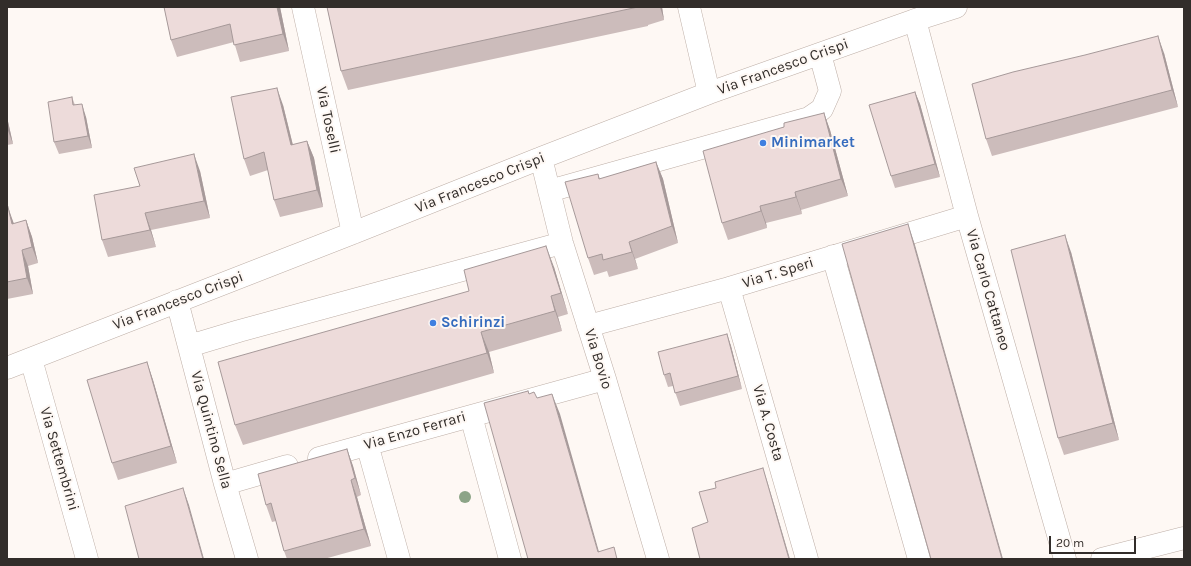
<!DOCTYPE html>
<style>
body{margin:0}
#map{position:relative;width:1191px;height:566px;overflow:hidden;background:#fef8f4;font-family:Karla,sans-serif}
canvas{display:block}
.frame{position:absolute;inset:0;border:8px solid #322d2a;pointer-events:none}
.scale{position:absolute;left:1049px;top:536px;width:87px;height:18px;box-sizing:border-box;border:2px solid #322d2a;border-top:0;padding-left:5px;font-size:12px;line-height:14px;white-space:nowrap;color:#322d2a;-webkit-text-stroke:3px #fef8f4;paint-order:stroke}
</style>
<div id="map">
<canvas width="1191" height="566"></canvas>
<div class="frame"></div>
<div class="scale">20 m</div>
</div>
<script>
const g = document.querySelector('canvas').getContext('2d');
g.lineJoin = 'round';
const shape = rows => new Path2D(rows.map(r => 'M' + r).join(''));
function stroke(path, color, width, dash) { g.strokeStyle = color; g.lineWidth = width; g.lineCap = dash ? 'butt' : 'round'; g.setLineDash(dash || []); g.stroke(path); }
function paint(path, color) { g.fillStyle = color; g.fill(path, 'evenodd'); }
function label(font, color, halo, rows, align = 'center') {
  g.font = font + ' Karla,sans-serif'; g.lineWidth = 4; g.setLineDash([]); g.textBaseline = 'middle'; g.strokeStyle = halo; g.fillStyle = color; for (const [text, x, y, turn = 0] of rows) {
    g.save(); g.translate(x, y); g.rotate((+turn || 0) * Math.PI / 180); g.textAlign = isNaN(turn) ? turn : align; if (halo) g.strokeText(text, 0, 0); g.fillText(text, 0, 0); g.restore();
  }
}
const minor = shape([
 [303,7,353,233],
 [689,7,709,93],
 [915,20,967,216,1065,559],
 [541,158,562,243,605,379,658,559],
 [549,191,809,118,822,109,830,91,820,54],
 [833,256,919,559],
 [729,288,807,559],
 [177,301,225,484,247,559],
 [588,326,729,288,967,216],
 [189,346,239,331,562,243],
 [31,359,87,559],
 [7,368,353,233,541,158,709,93,915,20,956,7],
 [471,416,510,559],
 [367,444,399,559],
 [319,458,605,379],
 [225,484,287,466],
 [1102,559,1184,538]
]);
stroke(minor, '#beafa7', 23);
stroke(minor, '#fff', 22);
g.fillStyle = '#8ca487';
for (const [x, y] of [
 [465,497]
]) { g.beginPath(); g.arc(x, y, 6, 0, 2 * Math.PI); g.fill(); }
paint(shape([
 [164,7,280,7,289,51,240,62,234,42,177,57,171,40],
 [327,7,662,7,664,20,648,25,648,26,348,90,341,71],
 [1164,53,1178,107,992,156,986,139],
 [915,92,920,104,940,177,895,188,891,176],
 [72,97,75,105,86,117,92,148,59,154,54,142],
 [283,105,293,145,307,141,314,158,323,207,280,217,274,200,268,170,250,176,244,159],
 [824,113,830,130,848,196,801,210,802,214,766,223,767,228,728,240,722,223,784,127],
 [7,117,13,144,7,145],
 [656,162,663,179,678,243,635,259,638,269,609,277,607,271,594,275,588,258,598,174,600,179],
 [200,171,210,218,151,230,156,247,108,257,102,240,140,186],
 [7,208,14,224,26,220,32,237,38,263,28,266,33,294,7,299],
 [1071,252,1119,440,1064,455,1058,438],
 [554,267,568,314,558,317,562,331,489,352,494,373,243,445,235,425],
 [727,334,731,346,742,389,680,406,673,386,668,387,664,375],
 [147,362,153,380,177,463,118,480,112,463],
 [347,449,353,466,361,495,357,497,371,546,324,559,287,559,284,551,276,521,272,522,266,505]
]), '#ccbcbb');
paint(shape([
 [277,7,280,7,289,51,283,34],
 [660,7,662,7,664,20],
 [1158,36,1164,53,1178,107,1172,90],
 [277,88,283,105,297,162,291,145],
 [915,92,920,104,940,177,935,164],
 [82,104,86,117,92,148,88,136],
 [824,113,830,130,848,196,841,179],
 [7,117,13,144,7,128],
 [307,141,314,158,323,207,317,190],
 [194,154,200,171,210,218,204,201],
 [656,162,663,179,678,243,672,226],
 [795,192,801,210,802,214,796,197],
 [760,206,766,223,767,228,761,211],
 [8,207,14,224,12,224],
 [145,213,151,230,156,247,150,230],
 [26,220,32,237,38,263,32,247],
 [908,224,915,245,1003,559,1002,559],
 [1065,235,1071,252,1119,440,1113,423],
 [629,242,635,259,638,269,632,252],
 [546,246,554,267,568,314,561,293],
 [22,250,28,266,33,294,27,278],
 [551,296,558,317,562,331,555,311],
 [481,332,489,352,494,373,487,353],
 [727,334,731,346,742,389,738,376],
 [147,362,153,380,177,463,171,446],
 [552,394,560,414,601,559,598,552],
 [347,449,353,466,361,495,355,478],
 [763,468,768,484,790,559,789,559],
 [351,480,357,497,371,546,364,529],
 [183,488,189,505,204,559,203,559]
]), '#a69999');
const building = shape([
 [164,7,277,7,283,34,234,45,230,24,171,40,164,7],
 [327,7,638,7,341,71,327,7],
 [1158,36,1172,90,986,139,972,84,1013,72,1085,55,1158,36],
 [277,88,291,145,307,141,317,190,274,200,264,152,244,159,231,97,277,88],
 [915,92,935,164,891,176,869,105,915,92],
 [72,97,73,105,82,104,88,136,54,142,48,102,72,97],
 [824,113,841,179,795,192,796,197,760,206,761,211,722,223,703,151,784,127,784,123,824,113],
 [194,154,204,201,145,213,150,230,102,240,94,195,140,186,134,168,194,154],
 [656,162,672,226,629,242,632,252,603,260,602,254,588,258,565,182,598,174,599,179,656,162],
 [8,207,12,224,26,220,32,247,22,250,27,278,7,282,7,208,8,207],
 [908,224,1002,559,931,559,842,244,908,224],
 [1065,235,1113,423,1058,438,1011,250,1065,235],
 [546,246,561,293,551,296,555,311,481,332,487,353,235,425,218,362,469,291,464,270,546,246],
 [727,334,738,376,675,393,670,373,664,375,658,352,727,334],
 [147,362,171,446,112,463,87,380,147,362],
 [528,391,529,394,534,392,537,398,552,394,598,552,614,547,617,559,528,559,484,403,528,391],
 [347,449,355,478,351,480,364,529,284,551,271,503,266,505,258,474,347,449],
 [763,468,789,559,700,559,692,528,708,522,699,492,716,488,715,482,763,468],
 [183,488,203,559,139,559,125,506,183,488]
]);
paint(building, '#eddbda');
stroke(building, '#a69999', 1);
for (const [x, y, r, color] of [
 [763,143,4,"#3f7fe0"],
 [433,323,4,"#3f7fe0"]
]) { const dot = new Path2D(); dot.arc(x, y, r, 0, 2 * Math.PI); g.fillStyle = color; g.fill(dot); stroke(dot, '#fef8f4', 1.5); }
label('15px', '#322d2a', '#fef8f4', [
 ["Via Francesco Crispi",783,67,-20],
 ["Via Toselli",328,120,78],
 ["Via Francesco Crispi",480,183,-22],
 ["Via T. Speri",778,273,-17],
 ["Via Carlo Cattaneo",988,290,74],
 ["Via Francesco Crispi",178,301,-21],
 ["Via Bovio",598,359,73],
 ["Via A. Costa",768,423,74],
 ["Via Quintino Sella",211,430,75],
 ["Via Enzo Ferrari",415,431,-16],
 ["Via Settembrini",59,459,74]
]);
label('bold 15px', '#366cbe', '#fef8f4', [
 ["Minimarket",771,143],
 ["Schirinzi",441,323]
], 'left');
</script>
